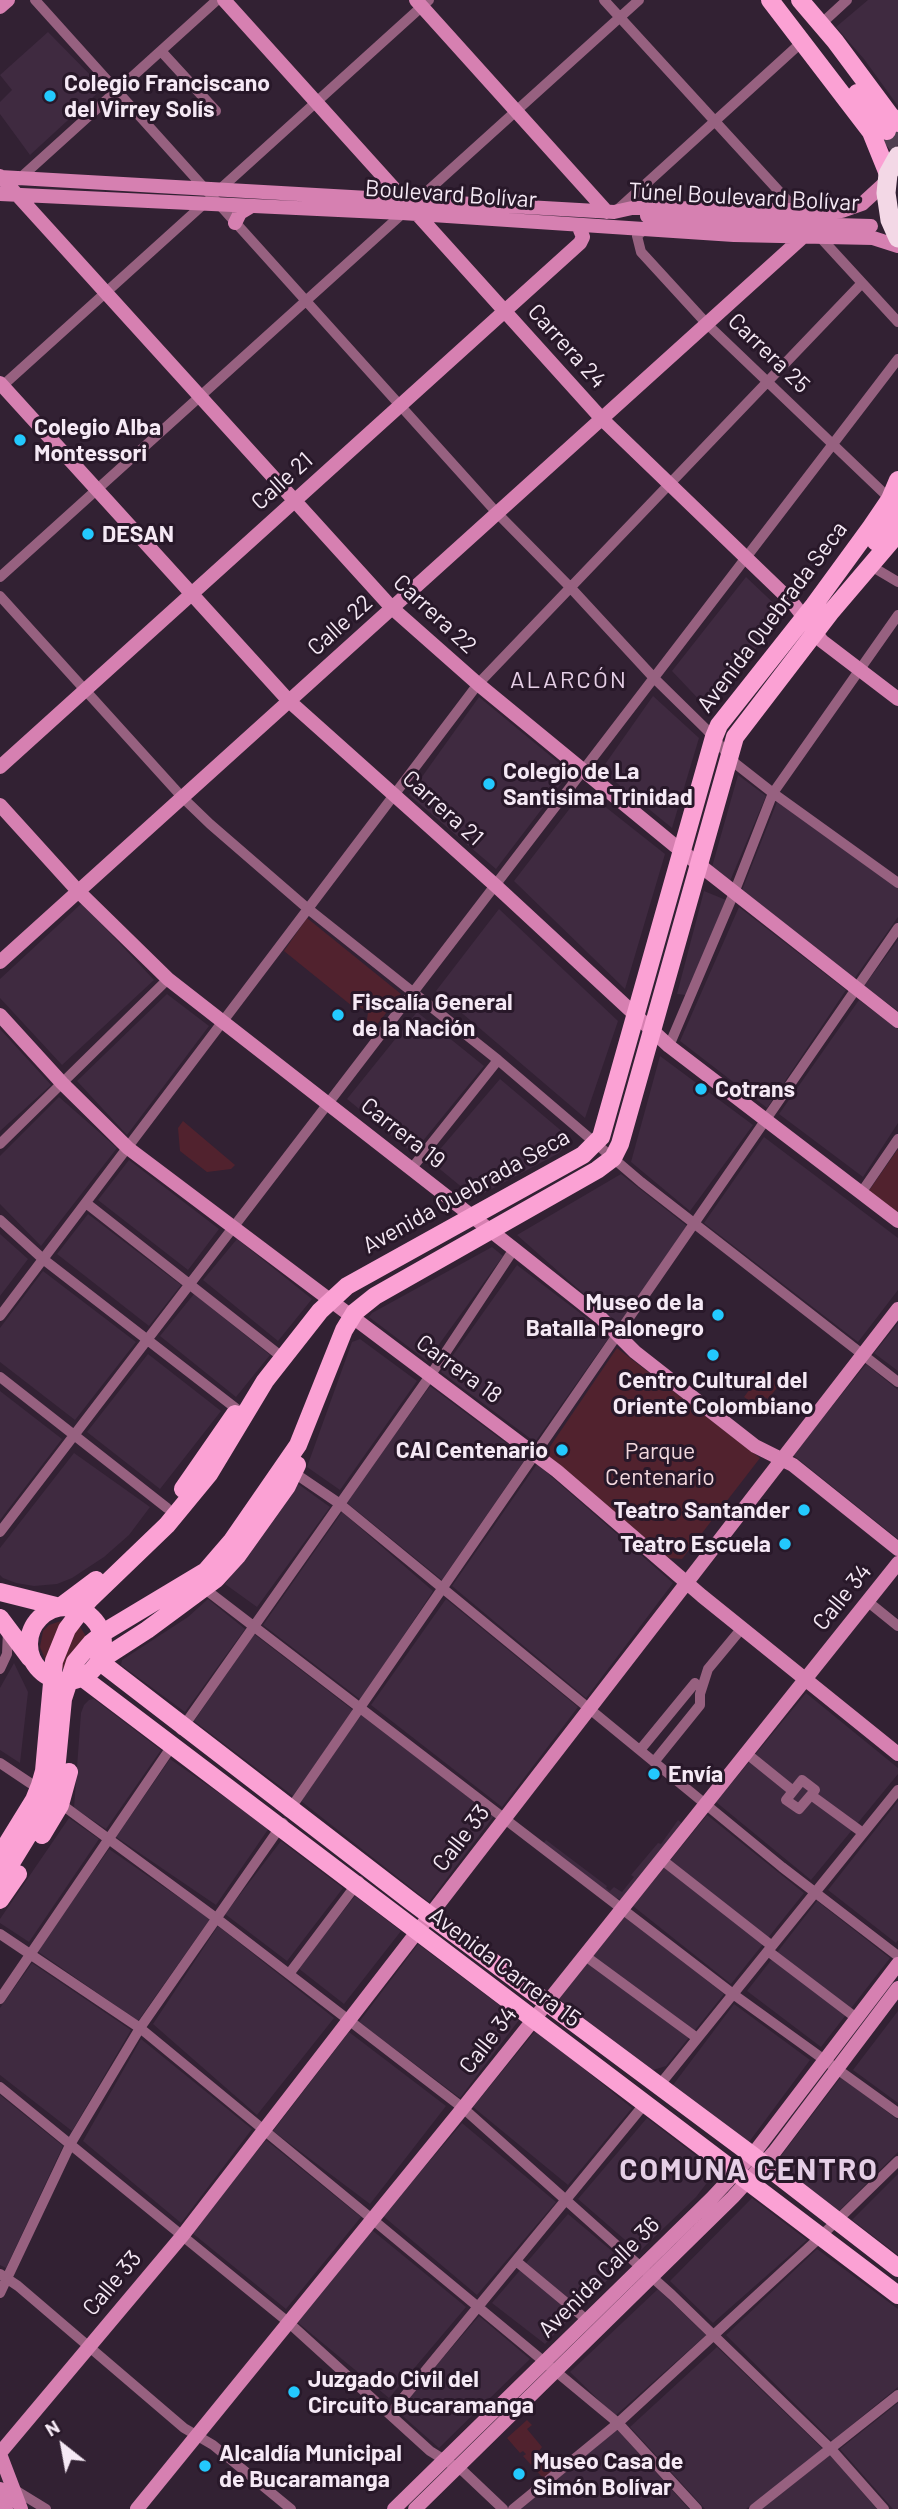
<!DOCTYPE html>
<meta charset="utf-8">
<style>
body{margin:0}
#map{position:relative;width:898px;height:2509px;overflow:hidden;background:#322133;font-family:Barlow,sans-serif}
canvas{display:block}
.north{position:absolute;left:28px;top:2411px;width:70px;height:70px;-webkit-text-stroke:5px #281829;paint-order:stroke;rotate:329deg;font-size:19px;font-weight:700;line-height:28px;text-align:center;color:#f5e9f5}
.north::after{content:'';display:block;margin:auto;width:24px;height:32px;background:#f5e9f5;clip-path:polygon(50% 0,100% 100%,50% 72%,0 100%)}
</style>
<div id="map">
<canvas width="898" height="2509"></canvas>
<div class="north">N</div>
</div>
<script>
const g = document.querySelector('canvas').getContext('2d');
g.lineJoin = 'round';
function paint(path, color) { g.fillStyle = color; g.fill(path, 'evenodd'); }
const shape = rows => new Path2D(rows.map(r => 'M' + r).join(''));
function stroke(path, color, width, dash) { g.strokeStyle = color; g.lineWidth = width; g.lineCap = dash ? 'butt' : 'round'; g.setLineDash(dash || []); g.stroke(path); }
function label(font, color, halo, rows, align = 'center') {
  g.font = font + ' Barlow,sans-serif'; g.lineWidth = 6; g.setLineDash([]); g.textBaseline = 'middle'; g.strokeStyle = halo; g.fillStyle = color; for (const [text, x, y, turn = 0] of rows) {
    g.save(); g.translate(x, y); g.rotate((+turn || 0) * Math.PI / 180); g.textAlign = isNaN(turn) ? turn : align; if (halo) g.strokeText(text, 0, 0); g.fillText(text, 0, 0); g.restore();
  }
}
paint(shape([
 [868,0,898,0,898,106,864,59,836,27],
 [48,32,103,88,30,155,0,114,0,102,12,90,0,75],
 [746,577,784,613,708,709,672,671],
 [653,696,699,738,672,828,601,770],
 [479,697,570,772,496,869,409,795],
 [738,775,766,796,730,881,712,867],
 [584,790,665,854,625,989,514,881],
 [777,802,898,888,898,917,854,979,742,890],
 [704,891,726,900,686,995,677,994],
 [82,903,154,980,62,1065,0,998,0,979],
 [739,907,846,990,767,1108,680,1041],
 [499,909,618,1021,585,1118,436,991],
 [898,940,898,1011,864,986],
 [167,994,209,1026,127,1135,77,1081],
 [859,1000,898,1029,898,1123,863,1177,779,1114],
 [417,1012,484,1066,413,1153,347,1099],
 [0,1029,51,1085,0,1131],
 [660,1056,753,1125,690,1211,631,1162],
 [500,1079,571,1139,559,1153,475,1198,430,1161],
 [59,1097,117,1148,41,1246,0,1204,0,1156],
 [764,1137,898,1238,898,1290,858,1342,704,1223],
 [129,1160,219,1229,188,1270,98,1200],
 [621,1174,687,1226,619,1325,517,1235],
 [88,1214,181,1285,149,1326,57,1254],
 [0,1234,28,1259,0,1296],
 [237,1239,312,1299,278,1341,203,1280],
 [492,1247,503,1256,427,1361,369,1317,372,1313],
 [517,1265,610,1336,535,1442,441,1372],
 [43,1271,136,1342,75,1420,0,1362,0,1328],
 [194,1294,270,1355,236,1397,160,1336],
 [898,1323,898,1371,874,1353],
 [360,1339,417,1381,340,1490,307,1467,352,1342],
 [148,1354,221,1411,160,1489,87,1432],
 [866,1364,898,1390,898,1539,793,1455],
 [430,1386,526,1458,442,1580,346,1502],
 [0,1391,62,1439,0,1520],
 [74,1453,150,1507,129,1535,104,1557,72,1578,57,1584,34,1586,16,1583,3,1578,0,1575,0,1548],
 [537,1464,673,1583,586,1698,452,1586],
 [298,1484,330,1507,257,1607,225,1584],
 [342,1512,433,1591,361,1700,263,1625],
 [208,1599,245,1629,185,1712,121,1665,122,1660,188,1617],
 [446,1599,578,1707,502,1807,371,1705],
 [254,1634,353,1710,293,1796,194,1721],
 [14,1663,28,1692,20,1763,0,1750,0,1688],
 [806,1693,898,1768,898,1774,811,1880,716,1802],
 [94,1699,161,1750,106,1829,74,1808,81,1713,84,1705,89,1700],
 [361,1715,494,1816,429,1902,301,1801],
 [170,1759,269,1828,216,1905,116,1837],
 [898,1801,898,1940,896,1943,828,1890],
 [707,1815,804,1893,731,1984,633,1906],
 [69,1818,99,1839,29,1942,0,1923,0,1919],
 [678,1820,684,1825,622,1900,614,1897,542,1845,546,1840,607,1886,606,1888,610,1891,614,1887,622,1892,634,1877,631,1875,658,1843,661,1844],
 [281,1841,343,1888,287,1961,225,1914],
 [109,1849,210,1919,138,2021,37,1951],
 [355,1896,401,1931,344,2004,298,1968],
 [817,1901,890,1958,821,2047,747,1991],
 [623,1914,724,1994,666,2066,650,2071,557,1997],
 [218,1926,334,2018,257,2115,153,2024],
 [418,1944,519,2020,460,2098,359,2022],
 [32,1963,131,2030,72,2131,0,2075,0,2008],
 [734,2004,810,2060,749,2142,673,2085],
 [898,2011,898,2103,853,2070],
 [536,2030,632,2108,568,2185,473,2107],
 [349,2032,446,2106,370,2204,273,2131],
 [141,2039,252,2129,181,2223,83,2141],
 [841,2077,898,2120,898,2152,836,2214,774,2165],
 [0,2095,63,2146,6,2268,0,2265],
 [647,2118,716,2171,696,2197,639,2252,578,2199],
 [462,2123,556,2202,477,2295,383,2216],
 [266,2140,361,2217,286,2309,191,2232],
 [898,2174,898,2255,852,2220],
 [752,2198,807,2240,713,2323,670,2281],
 [568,2214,625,2262,545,2344,492,2303],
 [372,2230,466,2307,389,2398,296,2321],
 [817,2249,898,2309,898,2387,832,2441,726,2335],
 [658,2289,706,2335,615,2416,570,2372],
 [479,2316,530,2359,439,2448,397,2411],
 [717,2347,824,2450,746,2509,705,2509,630,2427],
 [898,2403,898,2509,893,2509,840,2449],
 [617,2429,689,2509,521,2509],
 [830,2455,877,2509,761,2509]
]), '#3f2a40');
paint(shape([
 [307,918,401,994,376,1026,367,1020,368,1012,359,1007,357,1010,284,951],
 [183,1121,235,1165,231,1169,207,1172,180,1151,178,1128],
 [898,1149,898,1215,868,1192],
 [617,1348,760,1458,682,1559,669,1558,545,1454],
 [764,1370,781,1383,768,1399,764,1397,757,1406,744,1397],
 [64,1620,79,1625,87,1638,68,1668,60,1668,46,1661,40,1647,43,1631,49,1625],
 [527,2420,532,2425,527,2429,542,2447,539,2451,552,2471,543,2478,523,2456,526,2454,523,2451,520,2453,507,2438]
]), '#51222e');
stroke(shape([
 [887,131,898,146]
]), '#4f3f50', 18, [18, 9]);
stroke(shape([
 [35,0,497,513,570,587,654,678,707,730,736,764,773,793,898,883],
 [604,0,787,200,787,211],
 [821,24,847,0],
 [161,51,216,111],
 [18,180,217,0],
 [218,191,429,0],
 [616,211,803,41],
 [644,230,637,236,641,252,707,324,890,499],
 [819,236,898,322],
 [0,388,206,202],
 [871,566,898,582],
 [0,577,639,0],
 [0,596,182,797,210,824,307,908,498,1060,641,1182,898,1382],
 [669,1046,734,893,773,793,898,615],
 [0,1144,168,979],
 [412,1168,498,1060],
 [861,1193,898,1139],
 [86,1203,282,1357],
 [0,1220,43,1259,238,1410],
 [0,1316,478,684,862,283],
 [0,1377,167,1508],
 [290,1470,340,1504,782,1867,898,1956],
 [0,1532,898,359],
 [205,1589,733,1994,898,2113],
 [867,1601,898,1626],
 [0,1669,7,1654,8,1631],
 [181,1730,430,1376,514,1249],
 [640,1750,695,1683],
 [746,1753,793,1791],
 [654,1762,700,1705,700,1694,708,1669,742,1628],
 [0,1763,30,1783],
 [811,1795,815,1790,802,1780,786,1800,799,1809,811,1795,863,1833],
 [61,1804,216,1918,463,2108,672,2295,831,2449,884,2509],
 [288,1812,898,928],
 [661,1859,772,1946],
 [0,1934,140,2028,372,2219,618,2423,697,2509],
 [768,1951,851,2014],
 [584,1955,697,2038],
 [289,1974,359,1881],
 [0,1999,174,1743],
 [662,2082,898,1790],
 [0,2087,288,2322,430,2451,464,2472,503,2509],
 [516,2261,581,2315],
 [0,2274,18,2286,184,2428,213,2445,291,2509],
 [0,2293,71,2143,140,2028,283,1823],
 [390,2414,642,2107],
 [15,2490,46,2509],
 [513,2509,618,2423,816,2241,898,2161],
 [754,2509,898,2395]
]), '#976180', 10);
stroke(shape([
 [224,0,602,419,792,602,822,641,898,699],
 [416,0,607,212],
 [0,7,8,0],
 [0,176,392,608,478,684,674,845,898,1021],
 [0,177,614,212,632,208,667,208,842,211,862,204,886,182],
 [0,194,402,213,734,235,873,238,898,246],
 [647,216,696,221,871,226],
 [235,223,240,213,250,207],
 [0,383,289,701,496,886,669,1046,898,1221],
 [0,767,580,243,583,237,578,225],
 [0,805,78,891,168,979,514,1249,601,1318,635,1352,755,1446,793,1465,898,1549],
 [0,962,804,236],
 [0,1015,62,1083,128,1148,557,1471,702,1596,898,1754],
 [0,2453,183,2235,898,1309],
 [0,2454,21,2509],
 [0,2489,6,2509],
 [137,2509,463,2108,898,1563],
 [394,2509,712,2198,754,2153,898,1964],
 [415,2509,733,2197,775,2151,898,1988]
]), '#d680b1', 14);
stroke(shape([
 [770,0,871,132,888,174],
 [800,0,835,41,890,115,898,123],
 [857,93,887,131],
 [876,542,898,511],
 [183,1489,235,1414],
 [0,1592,60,1607],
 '29 1644a37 37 0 1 1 74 0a37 37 0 1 1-74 0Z',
 [60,1607,96,1580],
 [0,1618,30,1658],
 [99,1661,412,1902,752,2155,898,2268],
 [99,1661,147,1630,216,1579,237,1556,287,1486,297,1465],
 [83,1678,898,2295],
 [42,1835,60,1805,69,1772],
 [0,1855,34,1800,40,1785,44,1771,54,1661,67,1629,89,1600,167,1525,209,1474,265,1381,320,1311,347,1286,583,1155,601,1137,714,737,719,725,814,605,871,527,890,499,898,480],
 [0,1881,43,1811,55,1782,63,1699,75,1662,91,1643,106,1631,206,1571,231,1542,298,1445,344,1330,355,1312,375,1296,597,1170,613,1158,620,1144,735,737,830,613,898,533],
 [0,1900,18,1874]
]), '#fba1d4', 18);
stroke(shape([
 [898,156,888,174,886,193,890,220,898,238]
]), '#f3d8e6', 19);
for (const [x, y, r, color] of [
 [50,96,7,"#23c9fe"],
 [20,440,7,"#23c9fe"],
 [88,534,7,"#23c9fe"],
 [489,784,7,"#23c9fe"],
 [338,1015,7,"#23c9fe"],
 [701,1089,7,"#23c9fe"],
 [718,1315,7,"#23c9fe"],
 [713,1355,7,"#23c9fe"],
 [562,1450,7,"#23c9fe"],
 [804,1510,7,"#23c9fe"],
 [785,1544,7,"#23c9fe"],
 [654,1774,7,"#23c9fe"],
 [294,2392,7,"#23c9fe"],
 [205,2466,7,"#23c9fe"],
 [519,2474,7,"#23c9fe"]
]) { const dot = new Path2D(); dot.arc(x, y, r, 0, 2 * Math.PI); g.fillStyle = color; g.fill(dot); stroke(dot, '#281829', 2.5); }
label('bold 23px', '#f5e9f5', '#281829', [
 ["Colegio Franciscano",64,83],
 ["del Virrey Solís",64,109],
 ["Colegio Alba",34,427],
 ["Montessori",34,453],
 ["DESAN",102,534],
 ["Colegio de La",503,771],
 ["Santisima Trinidad",503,797],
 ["Fiscalía General",352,1002],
 ["de la Nación",352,1028],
 ["Cotrans",715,1089],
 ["Museo de la",704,1302,"right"],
 ["Batalla Palonegro",704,1328,"right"],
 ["Centro Cultural del",713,1380,"center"],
 ["Oriente Colombiano",713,1406,"center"],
 ["CAI Centenario",548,1450,"right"],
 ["Teatro Santander",790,1510,"right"],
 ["Teatro Escuela",771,1544,"right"],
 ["Envía",668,1774],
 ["Juzgado Civil del",308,2379],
 ["Circuito Bucaramanga",308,2405],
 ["Alcaldía Municipal",219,2453],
 ["de Bucaramanga",219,2479],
 ["Museo Casa de",533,2461],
 ["Simón Bolívar",533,2487]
], 'left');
label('23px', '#f5e9f5', '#281829', [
 ["Boulevard Bolívar",451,194,4],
 ["Túnel Boulevard Bolívar",744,197,3],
 ["Carrera 24",567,346,48],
 ["Carrera 25",769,353,44],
 ["Calle 21",282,481,-42],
 ["Carrera 22",435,614,43],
 ["Avenida Quebrada Seca",772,617,-53],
 ["Calle 22",340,625,-42],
 ["Carrera 21",443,808,42],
 ["Carrera 19",403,1133,38],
 ["Avenida Quebrada Seca",466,1191,-29],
 ["Carrera 18",459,1369,36],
 ["Calle 34",842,1597,-51],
 ["Calle 33",461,1838,-52],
 ["Avenida Carrera 15",505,1967,37],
 ["Calle 34",488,2040,-52],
 ["Avenida Calle 36",599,2277,-45],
 ["Calle 33",112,2283,-50]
]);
label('23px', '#f3d8dd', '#281829', [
 ["Parque",660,1451],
 ["Centenario",660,1477]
]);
g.letterSpacing = '2px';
label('24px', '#e5cfe6', '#281829', [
 ["ALARCÓN",569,680]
]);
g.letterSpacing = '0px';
g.letterSpacing = '2px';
label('bold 30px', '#e5cfe6', '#281829', [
 ["COMUNA CENTRO",749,2170]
]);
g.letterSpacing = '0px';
</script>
